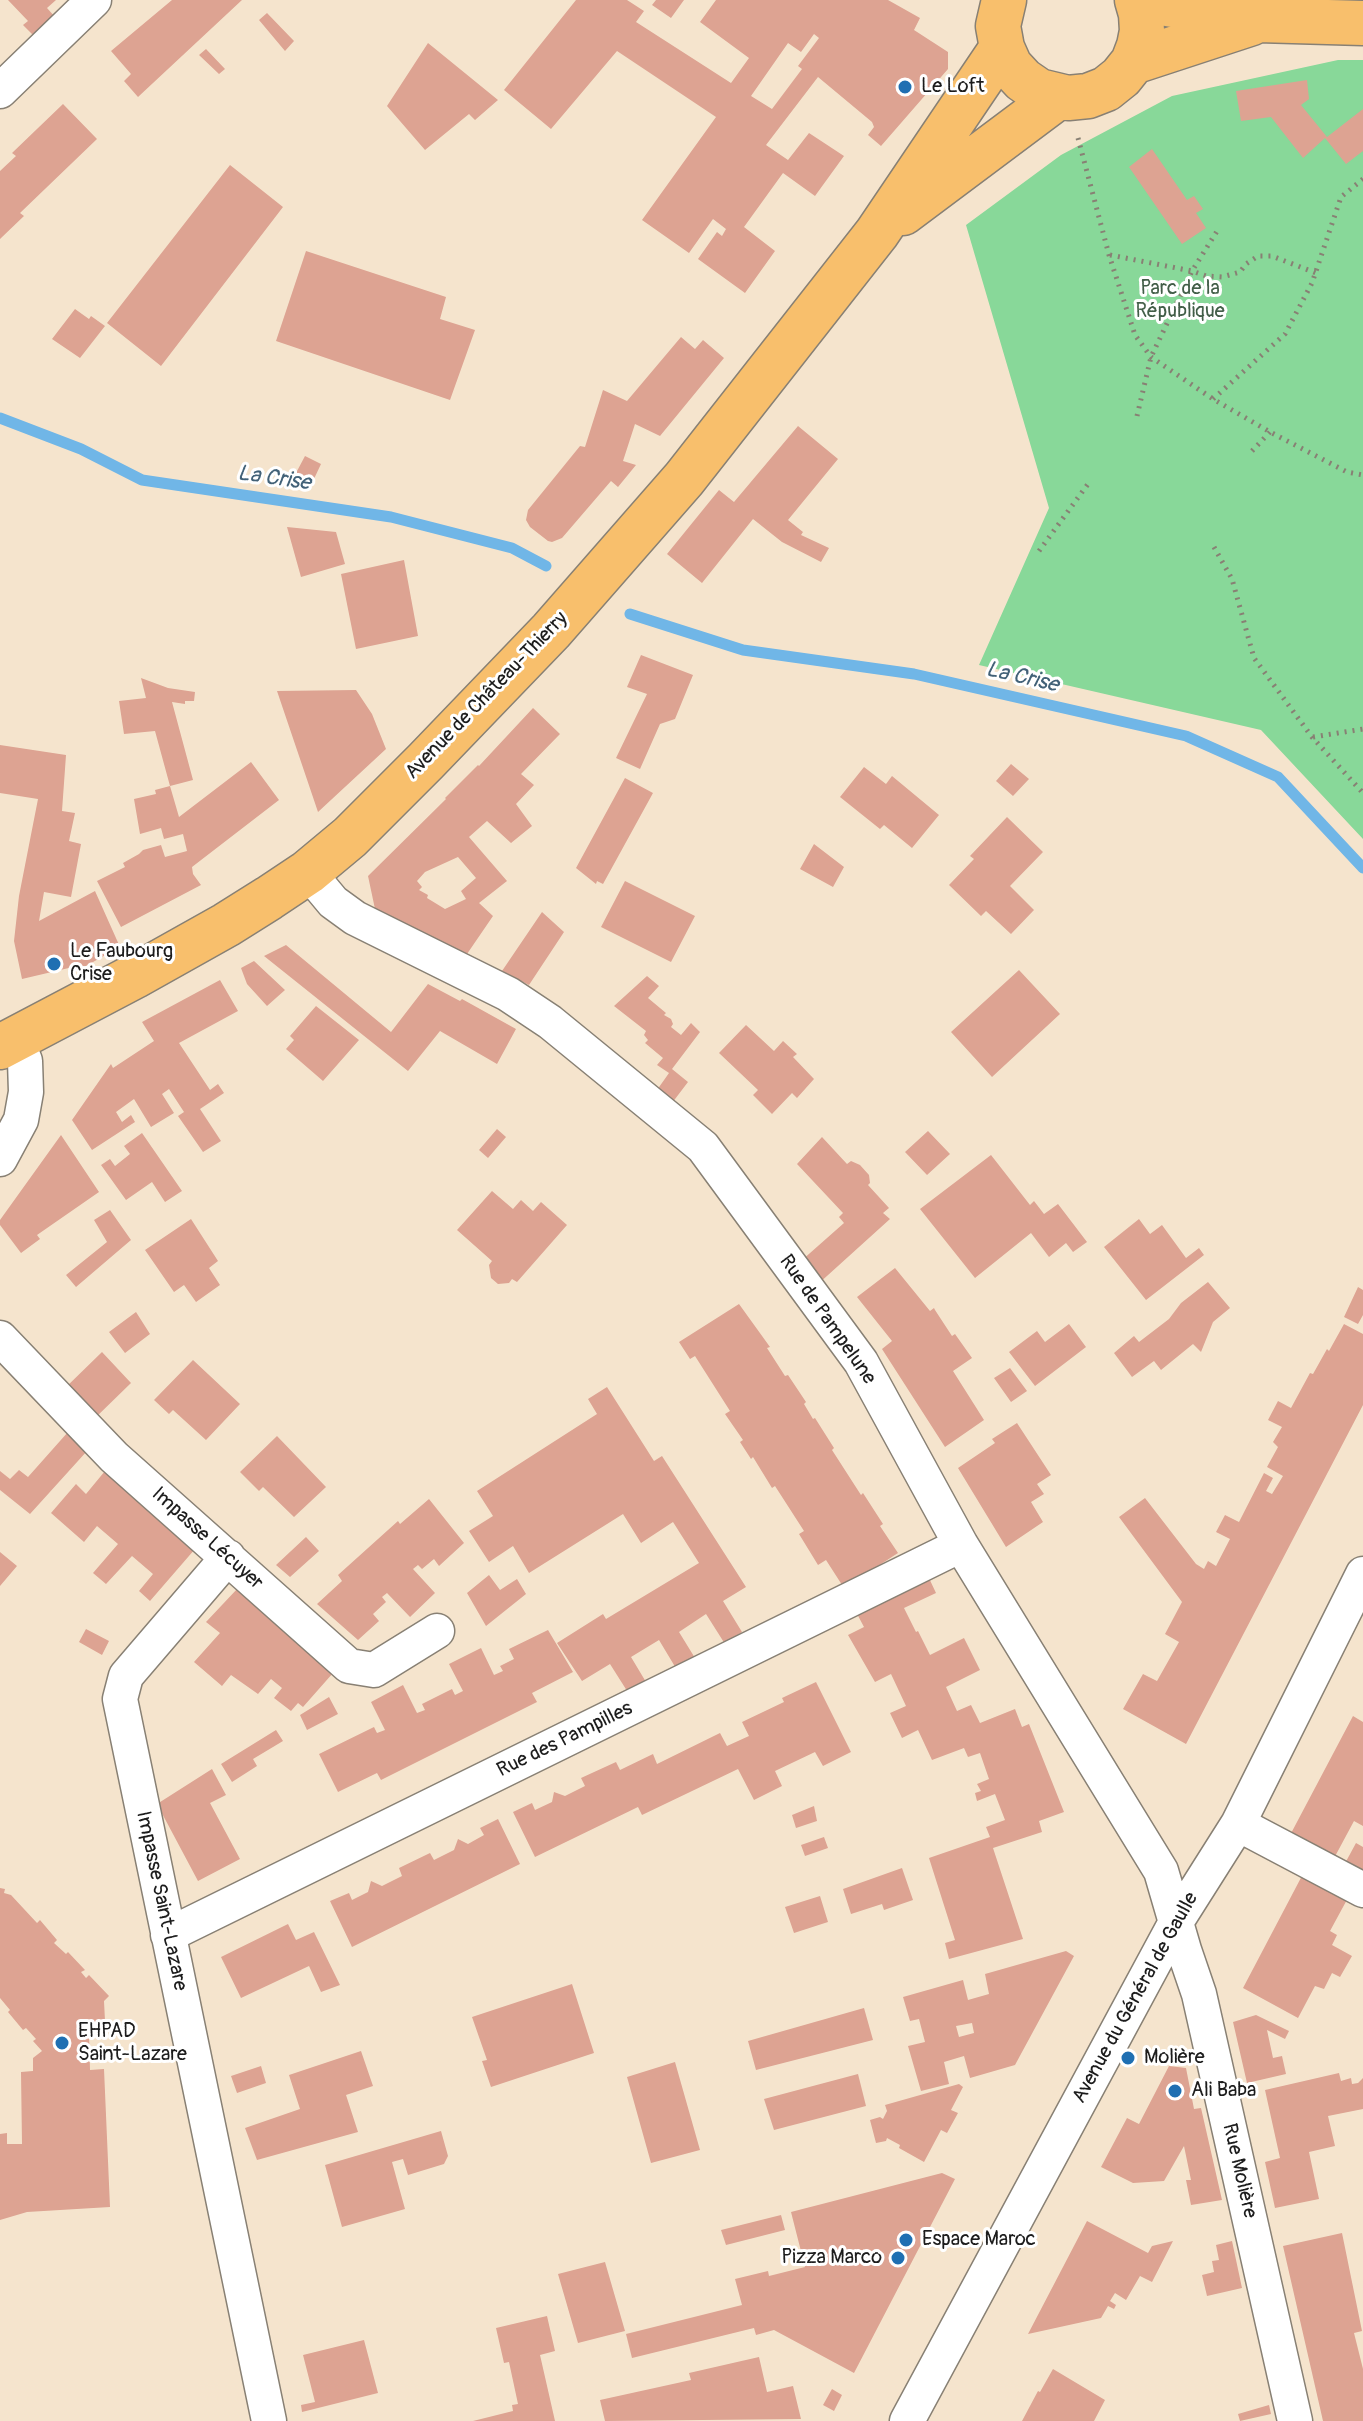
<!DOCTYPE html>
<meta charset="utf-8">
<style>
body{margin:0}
canvas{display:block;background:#f5e4cd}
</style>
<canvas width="1363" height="2421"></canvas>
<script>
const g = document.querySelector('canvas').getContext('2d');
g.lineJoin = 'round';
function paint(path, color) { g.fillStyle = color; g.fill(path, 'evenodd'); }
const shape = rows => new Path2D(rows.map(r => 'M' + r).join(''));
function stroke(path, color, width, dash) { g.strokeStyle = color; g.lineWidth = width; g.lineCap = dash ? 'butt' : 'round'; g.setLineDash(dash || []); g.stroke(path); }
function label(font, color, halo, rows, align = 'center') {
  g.font = font + ' Pangolin,sans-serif'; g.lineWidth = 6; g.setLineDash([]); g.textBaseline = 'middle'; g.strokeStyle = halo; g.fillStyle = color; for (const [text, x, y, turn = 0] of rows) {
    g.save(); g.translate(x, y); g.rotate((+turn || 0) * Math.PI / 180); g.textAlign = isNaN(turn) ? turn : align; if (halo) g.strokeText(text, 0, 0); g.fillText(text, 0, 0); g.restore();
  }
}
paint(shape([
 [1338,60,1363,60,1363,839,1261,730,979,665,1049,508,966,225,1061,155,1172,96]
]), '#88d899');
stroke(shape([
 [0,418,81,449,142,480,391,517,512,548,546,566],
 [630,614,743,650,914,674,1186,736,1278,777,1363,868]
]), '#70b6e7', 11);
paint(shape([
 [8,0,56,0,47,8,55,17,34,36,23,25,28,21],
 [172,0,242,0,138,97,124,81,131,74,111,51],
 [576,0,627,0,644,11,636,22,731,83,749,58,700,22,716,0,888,0,920,18,914,30,948,52,948,69,881,146,868,135,874,127,872,122,818,77,766,145,788,160,809,133,844,156,815,196,783,173,744,227,775,251,745,293,698,259,717,232,722,236,726,229,713,219,689,253,642,220,716,117,617,51,551,129,504,90],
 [814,34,819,38,798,66,802,69,772,109,751,96,788,43,801,52],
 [656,0,684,0,671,18,652,5],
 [267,13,294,41,285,51,259,20],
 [428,43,498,100,475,120,469,114,425,150,387,106],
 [206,49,225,69,219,74,199,55],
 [1307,80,1309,99,1301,105,1327,137,1363,109,1363,151,1346,164,1325,138,1303,158,1271,117,1241,121,1236,91],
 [63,104,97,139,20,213,24,216,0,239,0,171,16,156,12,153],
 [1152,149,1187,200,1194,196,1203,209,1196,213,1206,228,1182,244,1129,167],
 [230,165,283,207,161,366,107,323],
 [306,251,446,297,440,319,475,330,450,400,276,341],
 [75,309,89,319,91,316,105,326,80,358,52,339],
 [681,337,695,349,703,340,724,358,660,436,635,424,623,461,636,465,618,487,611,481,562,538,552,542,548,541,530,527,526,520,528,510,580,446,585,447,603,390,627,401],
 [798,426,838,459,788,520,803,532,801,535,829,548,821,562,782,542,753,519,702,583,667,554,719,490,734,502],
 [305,456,321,464,313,481,296,473],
 [287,527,336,532,345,564,301,577],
 [404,560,418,636,356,649,341,574],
 [641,655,693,675,675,719,660,724,640,769,616,758,647,694,627,687],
 [141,678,168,688,195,692,194,701,185,701,185,704,172,702,193,780,170,786,155,731,124,734,119,701,146,698],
 [356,690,372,714,386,749,318,812,277,691],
 [533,708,560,734,521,774,534,785,516,804,532,826,511,843,487,821,469,837,507,881,479,903,493,916,467,954,375,909,368,876,446,799,445,798,478,765,479,766],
 [458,857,476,878,461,891,466,899,445,909,427,898,428,895,419,890,422,887,417,881,425,872],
 [0,745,66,755,62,811,75,813,69,841,81,844,71,897,44,892,39,921,95,891,120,947,75,972,73,967,22,979,14,941,19,896,38,799,0,793],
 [251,762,279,800,192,867,193,874,201,885,121,927,97,881,125,867,123,863,139,854,143,850,161,845,165,857,187,851,183,834,164,839,161,828,140,834,134,799,156,794,155,790,170,786,179,817],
 [1011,764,1029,779,1013,796,996,781],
 [864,767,886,784,892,776,939,815,912,848,884,825,880,829,840,797],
 [625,778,653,793,603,884,597,881,596,884,576,868],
 [1007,817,1043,852,1010,886,1034,910,1011,934,986,911,981,916,949,885,974,859,970,856],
 [814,844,844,867,833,887,800,869],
 [625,881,695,916,671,962,601,927],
 [542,912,564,932,529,985,502,971],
 [286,945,391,1032,428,984,460,1001,462,999,516,1029,497,1064,440,1031,408,1071,264,956],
 [254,961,285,990,267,1006,247,984,241,968],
 [1019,970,1060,1014,992,1077,951,1032],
 [647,976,659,986,648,998,666,1013,664,1015,671,1019,673,1024,671,1027,681,1035,691,1023,700,1032,672,1069,688,1082,672,1103,657,1090,669,1073,657,1065,663,1058,645,1043,648,1040,644,1035,646,1031,614,1006],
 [220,980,238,1011,179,1043,210,1090,218,1084,224,1093,200,1109,221,1141,203,1152,178,1116,184,1112,169,1089,162,1094,174,1113,151,1127,134,1099,116,1112,122,1122,131,1115,135,1122,92,1150,72,1120,111,1064,113,1068,154,1041,142,1022],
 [316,1006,359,1040,323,1081,286,1049,294,1040,290,1036],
 [746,1025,774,1051,783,1041,797,1054,793,1057,814,1079,797,1098,792,1093,772,1114,753,1095,758,1090,719,1053],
 [497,1129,506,1137,488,1158,479,1150],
 [928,1131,950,1154,927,1175,905,1152],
 [142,1133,182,1191,165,1202,152,1182,126,1200,101,1165,110,1159,115,1166,130,1154,124,1146],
 [61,1135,99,1192,37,1235,40,1239,21,1253,0,1225,0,1220],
 [822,1137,847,1164,851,1161,860,1165,869,1175,870,1183,868,1185,889,1208,883,1213,890,1219,817,1285,801,1261,844,1223,839,1217,843,1213,797,1164],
 [991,1155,1030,1205,1034,1201,1044,1214,1058,1204,1087,1242,1073,1252,1066,1243,1049,1257,1031,1233,975,1278,920,1209],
 [492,1191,513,1209,521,1200,533,1211,541,1202,567,1225,517,1282,512,1279,509,1283,498,1284,491,1278,489,1265,492,1261,457,1230],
 [110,1210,131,1240,76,1287,66,1275,107,1242,94,1220],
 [191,1219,218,1261,209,1268,220,1285,196,1302,184,1285,174,1292,145,1250],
 [1139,1219,1150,1234,1162,1225,1186,1258,1199,1248,1204,1255,1146,1300,1104,1247],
 [895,1268,930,1311,934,1308,935,1310,952,1336,955,1334,972,1358,953,1371,984,1420,945,1447,882,1349,892,1341,857,1297],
 [1208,1282,1230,1308,1213,1322,1201,1352,1193,1344,1161,1370,1154,1361,1132,1377,1114,1353,1134,1336,1139,1342,1169,1319,1181,1303],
 [1358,1287,1363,1290,1363,1315,1358,1324,1344,1317],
 [739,1304,770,1347,767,1348,785,1376,788,1375,806,1402,804,1404,813,1419,815,1418,834,1448,832,1450,861,1495,863,1493,883,1524,880,1526,898,1553,844,1588,826,1560,818,1565,799,1534,804,1531,775,1486,772,1488,753,1457,751,1459,740,1442,743,1440,725,1414,730,1411,695,1356,690,1359,679,1342],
 [136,1312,150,1334,125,1353,109,1332],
 [1069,1324,1086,1347,1035,1386,1009,1352,1037,1331,1045,1342],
 [1344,1324,1363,1334,1363,1405,1186,1744,1123,1709,1143,1674,1157,1681,1179,1642,1165,1634,1182,1602,1119,1517,1145,1498,1196,1564,1204,1569,1208,1561,1216,1566,1230,1539,1216,1532,1225,1515,1239,1522,1264,1473,1273,1478,1266,1491,1272,1494,1283,1476,1267,1467,1278,1447,1273,1442,1282,1427,1268,1420,1278,1401,1291,1408,1310,1373,1313,1374,1327,1349,1329,1351],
 [102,1352,131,1383,92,1421,62,1391],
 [193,1360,240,1404,206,1440,173,1410,169,1414,154,1400],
 [1010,1368,1027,1391,1011,1402,994,1378],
 [607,1387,654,1461,662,1456,746,1587,723,1601,742,1632,725,1644,706,1614,679,1632,695,1658,677,1670,659,1640,631,1657,646,1682,629,1694,610,1664,582,1681,557,1643,603,1614,606,1619,699,1563,673,1522,641,1543,623,1514,529,1573,513,1546,489,1562,469,1531,493,1516,477,1491,597,1414,588,1399],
 [1017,1423,1051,1475,1037,1484,1044,1494,1031,1502,1043,1522,1006,1547,958,1468,995,1443,992,1439],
 [68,1432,87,1451,30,1514,0,1490,0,1471,10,1479,19,1470,28,1477],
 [277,1436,326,1487,294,1517,263,1487,259,1491,240,1472],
 [105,1471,195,1549,150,1601,139,1591,153,1574,132,1556,106,1584,93,1573,118,1544,97,1526,84,1542,51,1513,76,1484,86,1494],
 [429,1499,464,1543,439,1566,434,1559,422,1569,418,1565,413,1569,435,1593,410,1617,387,1593,382,1597,386,1602,373,1614,379,1621,358,1640,317,1604,342,1581,338,1575,398,1521,400,1524],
 [306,1537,319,1551,290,1577,276,1565],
 [0,1552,17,1566,0,1586],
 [489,1575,500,1590,517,1579,526,1594,486,1626,467,1593],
 [928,1576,936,1593,904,1608,916,1632,918,1631,930,1655,964,1638,980,1670,946,1687,957,1711,971,1705,980,1723,1015,1709,1022,1727,1029,1724,1064,1812,1039,1821,1042,1832,993,1848,1023,1939,949,1959,945,1943,955,1940,929,1858,990,1837,986,1827,1005,1820,995,1794,977,1801,975,1793,981,1791,977,1784,989,1779,980,1753,968,1757,964,1748,932,1760,918,1730,902,1738,890,1713,906,1706,891,1674,875,1682,848,1635,864,1627,856,1612],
 [238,1588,333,1673,303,1707,298,1703,291,1711,274,1698,282,1688,271,1679,258,1694,231,1675,222,1686,194,1662,220,1633,206,1622],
 [86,1629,109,1641,102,1655,79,1642],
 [548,1630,573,1672,532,1693,537,1702,381,1780,377,1773,338,1792,319,1754,374,1727,377,1733,385,1730,371,1702,403,1685,417,1713,425,1710,422,1704,452,1689,455,1695,463,1691,449,1664,481,1648,494,1675,503,1671,500,1666,514,1659,509,1649],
 [816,1682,851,1752,823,1766,815,1752,775,1771,782,1786,754,1800,738,1769,642,1815,638,1807,535,1857,513,1812,532,1803,535,1810,552,1802,554,1792,565,1796,585,1786,581,1778,616,1762,620,1770,653,1754,657,1764,720,1733,727,1746,749,1736,742,1722,784,1702,782,1698],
 [329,1697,338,1714,307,1730,300,1715],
 [1353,1716,1363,1722,1363,1826,1354,1821,1332,1862,1288,1839],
 [276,1730,283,1741,253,1759,257,1766,232,1782,221,1764],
 [212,1769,226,1795,210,1803,240,1859,198,1881,157,1804],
 [814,1806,817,1821,796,1828,792,1815],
 [498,1819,520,1864,352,1947,330,1901,349,1893,352,1900,368,1892,371,1881,382,1886,402,1876,399,1868,430,1853,434,1860,454,1850,458,1839,468,1844,484,1835,480,1828],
 [824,1837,828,1848,805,1856,801,1845],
 [1356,1843,1363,1847,1363,1878,1343,1867],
 [902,1868,913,1900,884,1910,882,1904,851,1914,843,1889],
 [1304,1872,1349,1896,1330,1931,1337,1935,1332,1945,1352,1956,1340,1977,1332,1973,1324,1989,1315,1986,1298,2018,1243,1988],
 [0,1888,5,1889,4,1893,11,1895,37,1923,40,1920,57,1940,54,1943,66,1954,68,1952,85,1970,81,1972,86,1978,89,1975,109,1996,104,2001,105,2021,89,2034,90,2070,104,2069,110,2207,27,2212,0,2220,0,2134,7,2133,7,2144,22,2144,21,2072,33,2071,33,2058,42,2051,33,2041,36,2039,26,2028,23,2030,8,2012,10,2010,0,1998],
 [820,1896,828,1922,794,1933,785,1907],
 [288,1924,296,1940,314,1932,340,1985,321,1992,309,1966,241,1998,221,1957],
 [1066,1951,1074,1956,1015,2065,970,2078,964,2056,944,2062,949,2084,921,2091,908,2046,925,2042,919,2019,910,2021,903,1997,963,1980,968,2000,989,1994,985,1974],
 [972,2023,974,2033,959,2037,956,2026],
 [572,1984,594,2053,491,2087,482,2061,487,2060,472,2017],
 [864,2008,873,2040,756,2070,748,2041],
 [1256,2015,1289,2031,1285,2039,1267,2030,1273,2058,1282,2056,1286,2074,1247,2083,1233,2022],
 [361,2051,373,2086,346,2095,358,2132,257,2160,245,2128,300,2109,289,2075],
 [675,2062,700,2150,651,2163,627,2077],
 [261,2066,266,2083,237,2093,231,2076],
 [1169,2066,1186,2068,1194,2109,1201,2108,1222,2200,1191,2205,1186,2180,1191,2180,1184,2146,1164,2181,1133,2183,1101,2167,1127,2118,1139,2124],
 [1339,2073,1341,2081,1351,2078,1352,2084,1358,2083,1363,2078,1363,2109,1328,2116,1335,2146,1309,2152,1319,2199,1275,2208,1265,2162,1280,2158,1265,2090],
 [858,2074,866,2106,774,2130,764,2099],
 [959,2084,963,2087,951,2110,958,2113,947,2133,941,2130,924,2162,899,2148,900,2145,887,2138,886,2141,876,2143,870,2120,880,2117,883,2119,887,2111,885,2105],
 [441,2131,448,2156,444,2164,408,2175,403,2159,392,2162,405,2209,342,2227,325,2165],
 [942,2173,955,2179,854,2373,774,2330,756,2335,754,2328,632,2358,626,2334,742,2305,735,2279,768,2271,769,2276,805,2267,791,2212],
 [781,2215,785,2230,726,2245,721,2230],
 [1087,2221,1148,2253,1152,2246,1173,2241,1152,2282,1140,2276,1126,2300,1115,2293,1110,2301,1116,2305,1114,2309,1108,2306,1101,2318,1028,2334],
 [1342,2233,1362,2331,1354,2333,1363,2369,1363,2421,1323,2421,1283,2246],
 [1232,2241,1242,2288,1207,2296,1202,2275,1214,2272,1212,2261,1219,2260,1216,2245],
 [605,2262,625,2331,578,2343,558,2274],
 [547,2316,555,2351,540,2355,555,2421,473,2421,513,2411,512,2405,518,2404,509,2362,504,2363,496,2328],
 [364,2340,378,2393,302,2412,301,2405,315,2402,303,2355],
 [759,2357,767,2392,793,2386,801,2419,605,2421,600,2400,691,2380,689,2373],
 [1053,2369,1105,2400,1094,2421,1022,2421,1038,2391,1040,2392],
 [832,2389,842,2395,834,2411,823,2405],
 [1269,2405,1271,2414,1240,2421,1238,2414]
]), '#dda392');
const street = shape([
 [0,91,94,0],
 [308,872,333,902,355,918,508,994,550,1022,703,1147,861,1362,961,1545,1161,1871,1184,1950,1199,1994,1295,2421],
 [0,1159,21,1120,26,1092,25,1061,16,1039],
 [0,1338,114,1457,349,1666,374,1670,437,1631],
 [228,1557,126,1676,120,1699,269,2421],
 [1238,1824,1363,1890],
 [168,1935,961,1545],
 [907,2421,1176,1922,1238,1824,1363,1574]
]);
const primary = shape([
 [1004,0,998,26,1002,48,1010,66,1023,80,1039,91,1068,98,1088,96,1106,89,1121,77,1133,62,1139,46,1142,31,1141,14,1137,0],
 [1145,0,1258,20,1363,23],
 [1133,62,1252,23],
 [903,213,1058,97],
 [0,1047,135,976,226,925,269,898,308,872,350,837,426,761,551,631,684,479,877,233,1002,48]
]);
stroke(street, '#888074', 37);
stroke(primary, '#888074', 47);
stroke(shape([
 [1078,138,1109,255,1135,335,1151,357,1213,399,1270,432,1347,472,1363,475],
 [1110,255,1192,271,1206,276,1222,277,1240,272,1246,264,1258,256,1272,256,1316,273],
 [1213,399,1285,334,1312,283,1341,197,1363,179],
 [1137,416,1151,357,1192,271,1219,228],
 [1252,451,1270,432],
 [1214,547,1232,579,1254,658,1312,737,1363,793],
 [1039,551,1088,484],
 [1313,737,1363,729]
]), '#888074', 5, [2, 6]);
stroke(street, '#fff', 34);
stroke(primary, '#f8bf6c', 44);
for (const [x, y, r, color] of [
 [905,87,8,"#1f6fb2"],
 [54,964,8,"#1f6fb2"],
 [62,2043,8,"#1f6fb2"],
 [1128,2058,8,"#1f6fb2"],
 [1175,2091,8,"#1f6fb2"],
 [906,2240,8,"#1f6fb2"],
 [898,2258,8,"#1f6fb2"]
]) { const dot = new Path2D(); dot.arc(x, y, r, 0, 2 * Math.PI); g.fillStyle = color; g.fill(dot); stroke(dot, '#fff', 3); }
label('20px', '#1c1c1c', '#fff', [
 ["Le Loft",921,87],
 ["Le Faubourg",70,952],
 ["Crise",70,975],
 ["EHPAD",78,2032],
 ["Saint-Lazare",78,2055],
 ["Molière",1144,2058],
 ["Ali Baba",1191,2091],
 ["Espace Maroc",922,2240],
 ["Pizza Marco",882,2258,"right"]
], 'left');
label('20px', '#425e48', '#fff', [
 ["Parc de la",1180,289],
 ["République",1180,312]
]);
label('20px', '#1c1c1c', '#fff', [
 ["Avenue de Château-Thierry",487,696,-46],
 ["Rue de Pampelune",827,1320,55],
 ["Impasse Lécuyer",207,1539,42],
 ["Rue des Pampilles",565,1740,-26],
 ["Impasse Saint-Lazare",161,1901,78],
 ["Avenue du Général de Gaulle",1136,1998,-61],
 ["Rue Molière",1239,2171,77]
]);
label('italic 22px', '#426177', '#fff', [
 ["La Crise",274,479,8],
 ["La Crise",1022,678,13]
]);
</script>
